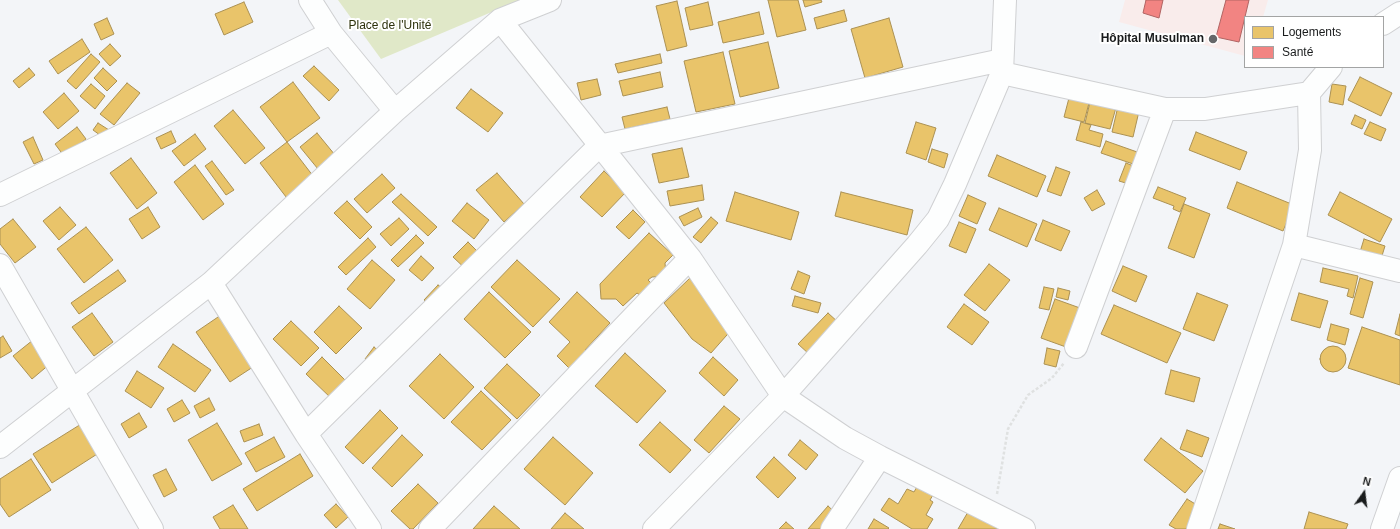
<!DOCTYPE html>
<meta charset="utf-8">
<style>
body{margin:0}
#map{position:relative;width:1400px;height:529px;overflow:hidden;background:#f3f5f8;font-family:Arial,sans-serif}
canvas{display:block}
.legend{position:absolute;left:1244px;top:16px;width:140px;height:52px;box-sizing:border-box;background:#fff;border:1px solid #a3a4a4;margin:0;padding:5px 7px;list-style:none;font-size:12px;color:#191b1c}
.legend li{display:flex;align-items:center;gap:8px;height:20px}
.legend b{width:20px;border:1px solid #a3a4a4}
.north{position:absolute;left:1344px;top:473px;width:40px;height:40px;-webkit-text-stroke:3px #fff;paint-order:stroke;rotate:14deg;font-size:11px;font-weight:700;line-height:16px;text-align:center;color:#191b1c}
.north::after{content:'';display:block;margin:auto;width:14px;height:18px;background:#191b1c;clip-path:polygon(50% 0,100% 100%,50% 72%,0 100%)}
</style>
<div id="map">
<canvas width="1400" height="529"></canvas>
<ul class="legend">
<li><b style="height:11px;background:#e9c46a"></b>Logements</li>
<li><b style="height:11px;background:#f28482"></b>Santé</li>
</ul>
<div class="north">N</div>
</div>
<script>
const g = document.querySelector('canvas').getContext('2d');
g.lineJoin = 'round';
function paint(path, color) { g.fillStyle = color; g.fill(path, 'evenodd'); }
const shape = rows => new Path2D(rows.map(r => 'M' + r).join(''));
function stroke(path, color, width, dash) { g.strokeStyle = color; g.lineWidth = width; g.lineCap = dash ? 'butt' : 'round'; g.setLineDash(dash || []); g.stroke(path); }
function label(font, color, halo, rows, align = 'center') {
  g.font = font + ' Arial,sans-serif'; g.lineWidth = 4; g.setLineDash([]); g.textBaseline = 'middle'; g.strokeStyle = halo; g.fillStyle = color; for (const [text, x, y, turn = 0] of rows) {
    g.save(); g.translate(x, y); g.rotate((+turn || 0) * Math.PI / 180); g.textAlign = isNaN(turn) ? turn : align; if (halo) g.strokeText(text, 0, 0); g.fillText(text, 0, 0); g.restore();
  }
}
paint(shape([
 [1125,0,1268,0,1263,17,1245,17,1245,56,1119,22]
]), '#f9eceb');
paint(shape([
 [338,0,520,0,381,59]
]), '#e0e8c8');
const homes = shape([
 [768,0,798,0,806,30,777,37,768,0],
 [803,0,821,0,822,2,805,7,803,0],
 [677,1,687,46,667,51,656,6,677,1],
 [244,2,253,22,224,35,215,14,244,2],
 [708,2,713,25,690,30,685,8,708,2],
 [844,10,847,21,817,29,814,18,844,10],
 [759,12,764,34,723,43,718,22,759,12],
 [107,18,114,34,101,40,94,24,107,18],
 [889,18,903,67,865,78,851,29,889,18],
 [82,39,90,52,58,74,49,61,82,39],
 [768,42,779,88,740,97,729,51,768,42],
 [110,44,121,56,110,66,99,54,110,44],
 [723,52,735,104,696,112,684,61,723,52],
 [91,54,100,62,76,89,67,81,91,54],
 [660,54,662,63,618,73,615,64,660,54],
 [314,66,339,90,329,101,303,76,314,66],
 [29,68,35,75,19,88,13,81,29,68],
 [103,68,117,81,107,91,94,78,103,68],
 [660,72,663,87,623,96,619,81,660,72],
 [1360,77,1392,93,1381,116,1348,100,1360,77],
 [597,79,601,95,581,100,577,83,597,79],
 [293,82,320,118,287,142,260,107,293,82],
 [127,83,140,93,114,125,100,114,127,83],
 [91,84,105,96,95,109,80,96,91,84],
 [1332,84,1346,86,1343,105,1329,102,1332,84],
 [471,89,503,113,488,132,456,108,471,89],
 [64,93,79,111,58,129,43,112,64,93],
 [1069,98,1089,103,1084,122,1064,117,1069,98],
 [1091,98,1117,104,1110,129,1085,123,1091,98],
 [1119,102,1140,107,1133,137,1112,132,1119,102],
 [667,107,670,119,625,129,622,117,667,107],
 [233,110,265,148,245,164,214,126,233,110],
 [1355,115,1366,120,1362,129,1351,124,1355,115],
 [916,122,936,128,926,160,906,153,916,122],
 [1081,122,1091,125,1089,130,1103,134,1100,147,1076,140,1081,122],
 [1370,122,1386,129,1381,141,1364,134,1370,122],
 [98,123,109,130,104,138,93,130,98,123],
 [77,127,86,139,64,156,55,144,77,127],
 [171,131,176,142,161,149,156,138,171,131],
 [1196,132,1247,152,1240,170,1189,150,1196,132],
 [317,133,335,155,318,169,300,147,317,133],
 [195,134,206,149,184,166,172,151,195,134],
 [33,137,43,160,34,164,23,142,33,137],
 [1106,141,1140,153,1136,165,1101,153,1106,141],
 [287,142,320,185,293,206,260,163,287,142],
 [682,148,689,177,659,183,652,154,682,148],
 [932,149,948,154,944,168,928,162,932,149],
 [997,155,1046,176,1037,197,988,176,997,155],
 [131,158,157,193,137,209,110,173,131,158],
 [212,161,234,190,226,195,205,166,212,161],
 [1126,163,1136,167,1129,184,1119,181,1126,163],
 [195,165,224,204,203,220,174,182,195,165],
 [1056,167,1070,172,1061,196,1047,191,1056,167],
 [604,171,626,192,602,217,580,197,604,171],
 [497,173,524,204,504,222,476,190,497,173],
 [382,174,395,188,367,213,354,199,382,174],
 [1237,182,1294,205,1283,231,1227,208,1237,182],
 [702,185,704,200,670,206,667,191,702,185],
 [1158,187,1186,198,1180,212,1173,209,1174,206,1153,198,1158,187],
 [1097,190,1105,204,1092,211,1084,198,1097,190],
 [735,192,799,212,791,240,726,221,735,192],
 [841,192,913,210,907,235,835,216,841,192],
 [1340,192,1392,219,1380,242,1328,215,1340,192],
 [401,194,437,227,428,236,392,202,401,194],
 [968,195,986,203,977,224,959,216,968,195],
 [347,201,372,227,360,239,334,213,347,201],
 [467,203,489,220,474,239,452,221,467,203],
 [1184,204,1210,214,1194,258,1168,248,1184,204],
 [60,207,76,225,59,240,43,221,60,207],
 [148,207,160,227,142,239,129,219,148,207],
 [698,208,702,217,684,226,679,217,698,208],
 [999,208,1037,224,1027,247,989,230,999,208],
 [633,210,645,222,629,239,616,227,633,210],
 [711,217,718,223,701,243,693,237,711,217],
 [399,218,409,229,391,246,380,234,399,218],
 [13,219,36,247,15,263,0,244,0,229,13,219],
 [1043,220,1070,231,1061,251,1035,240,1043,220],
 [959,222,976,229,966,253,949,246,959,222],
 [86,227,113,260,84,283,57,249,86,227],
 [649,233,673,255,665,263,666,276,652,277,648,280,652,284,641,296,637,293,623,306,616,299,601,299,600,284,649,233],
 [416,235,424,243,398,267,391,260,416,235],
 [368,238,376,247,346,275,338,267,368,238],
 [1364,239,1385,246,1381,259,1360,252,1364,239],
 [468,242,484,258,470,273,453,257,468,242],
 [421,256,434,268,422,281,409,270,421,256],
 [372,260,395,280,370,309,347,289,372,260],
 [517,260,560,299,533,327,491,287,517,260],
 [989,264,1010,280,985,311,964,295,989,264],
 [1123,266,1147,276,1136,302,1112,291,1123,266],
 [1323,268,1358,276,1353,298,1347,296,1349,289,1320,282,1323,268],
 [118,270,126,281,79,314,71,303,118,270],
 [798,271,810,276,804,294,791,289,798,271],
 [690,278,734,327,711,353,692,339,664,303,690,278],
 [1360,278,1373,282,1363,318,1350,314,1360,278],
 [438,285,446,291,432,307,424,300,438,285],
 [1044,287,1054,289,1049,310,1039,308,1044,287],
 [1058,288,1070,291,1068,300,1056,297,1058,288],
 [489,292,531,332,505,358,464,319,489,292],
 [577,292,610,323,585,350,592,357,575,374,557,356,570,342,549,322,577,292],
 [1197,293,1228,305,1214,341,1183,329,1197,293],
 [1299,293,1328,301,1320,328,1291,320,1299,293],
 [795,296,821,303,818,313,792,306,795,296],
 [1055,299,1080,308,1066,347,1041,338,1055,299],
 [964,304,989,322,972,345,947,327,964,304],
 [1114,305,1181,333,1167,363,1101,334,1114,305],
 [339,306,362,328,336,354,314,332,339,306],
 [92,313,113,342,94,356,72,327,92,313],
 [828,313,839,323,809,354,798,344,828,313],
 [1400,314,1400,336,1395,334,1400,314],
 [221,315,256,365,230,382,196,332,221,315],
 [291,321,319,348,301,366,273,339,291,321],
 [1331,324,1349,329,1345,345,1327,340,1331,324],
 [1362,327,1400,340,1400,385,1348,368,1362,327],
 [3,336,12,351,0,358,0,338,3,336],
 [33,340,51,363,32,379,13,356,33,340],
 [173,344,211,370,195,392,158,367,173,344],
 '1320 359a13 13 0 1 1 26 0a13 13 0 1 1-26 0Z',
 [374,347,382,354,373,366,365,359,374,347],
 [1047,348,1060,351,1056,367,1044,364,1047,348],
 [625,353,666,391,637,423,595,386,625,353],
 [440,354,474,387,444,419,409,386,440,354],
 [322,357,349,384,333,400,306,374,322,357],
 [713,357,738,380,724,396,699,373,713,357],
 [507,364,540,395,517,419,484,388,507,364],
 [1171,370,1200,378,1194,402,1165,394,1171,370],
 [137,371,164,388,151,408,125,391,137,371],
 [481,391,511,420,482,450,451,422,481,391],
 [209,398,215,410,200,418,194,406,209,398],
 [182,400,190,413,174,422,167,409,182,400],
 [724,406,740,419,709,453,694,440,724,406],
 [380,410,398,428,363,464,345,447,380,410],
 [139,413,147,427,129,438,121,424,139,413],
 [86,421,105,449,52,483,33,454,86,421],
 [660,422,691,450,670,473,639,445,660,422],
 [217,423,242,464,212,481,188,440,217,423],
 [259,424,263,435,244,442,240,431,259,424],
 [1187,430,1209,438,1202,457,1180,449,1187,430],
 [402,435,423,455,392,487,372,468,402,435],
 [274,437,285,457,256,472,245,453,274,437],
 [553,437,593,473,565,505,524,469,553,437],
 [1161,438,1203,471,1185,493,1144,460,1161,438],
 [800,440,818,455,806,470,788,455,800,440],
 [300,454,313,476,257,511,243,489,300,454],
 [774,457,796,478,778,498,756,477,774,457],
 [31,459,51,490,9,517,0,504,0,479,31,459],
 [166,469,177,490,164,497,153,475,166,469],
 [418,484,438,503,413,529,410,529,391,511,418,484],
 [918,485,933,495,930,500,933,502,926,515,933,519,927,529,912,529,881,510,889,498,898,504,907,489,914,492,918,485],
 [1187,499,1202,508,1188,529,1176,529,1169,525,1187,499],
 [336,504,348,517,336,528,324,515,336,504],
 [233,505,248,529,220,529,213,517,233,505],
 [494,506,520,529,473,529,494,506],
 [828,506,840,517,829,529,808,529,828,506],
 [968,512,997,528,996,529,958,529,968,512],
 [1309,512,1348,524,1346,529,1304,529,1309,512],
 [565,513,584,529,551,529,565,513],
 [874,519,889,528,888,529,868,529,874,519],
 [786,522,794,529,779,529,786,522],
 [1220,524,1235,529,1218,529,1220,524]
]);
paint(homes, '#e9c46a');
stroke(homes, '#ab9153', 1);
const health = shape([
 [1146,0,1163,0,1159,18,1143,13,1146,0],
 [1226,0,1249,0,1239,42,1216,37,1226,0]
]);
paint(health, '#f28482');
stroke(health, '#b16463', 1);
const minor = shape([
 [310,0,331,33,395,111],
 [500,20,690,258,783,396,845,438,880,457,1024,529],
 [1383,24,1400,13],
 [1002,73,1165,109,1205,109,1309,93],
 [0,195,331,33],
 [1294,245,1400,271],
 [0,265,152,529],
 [211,283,306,434,370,529],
 [1076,347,1165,109],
 [306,434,599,146,1002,60],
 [0,447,211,283,395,111,500,20,550,0],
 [430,529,690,258],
 [654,529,783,396,917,245,938,219,955,184,1002,73,1005,0],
 [832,529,880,457],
 [1198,529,1294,245,1310,150,1309,93,1331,67],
 [1382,529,1400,478]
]);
stroke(minor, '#cfd0d2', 24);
stroke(shape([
 [997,494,1008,429,1028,395,1052,378,1064,363]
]), '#dfe1e1', 2.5, [3, 2]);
stroke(minor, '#fdfefe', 22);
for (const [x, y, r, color] of [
 [1213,39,5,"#656769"]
]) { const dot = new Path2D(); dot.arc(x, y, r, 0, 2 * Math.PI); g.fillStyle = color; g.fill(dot); stroke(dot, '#fff', 1.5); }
label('12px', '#2d320c', '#fff', [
 ["Place de l'Unité",390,26]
]);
label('bold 12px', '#191b1c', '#fff', [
 ["Hôpital Musulman",1204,39]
], 'right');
</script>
